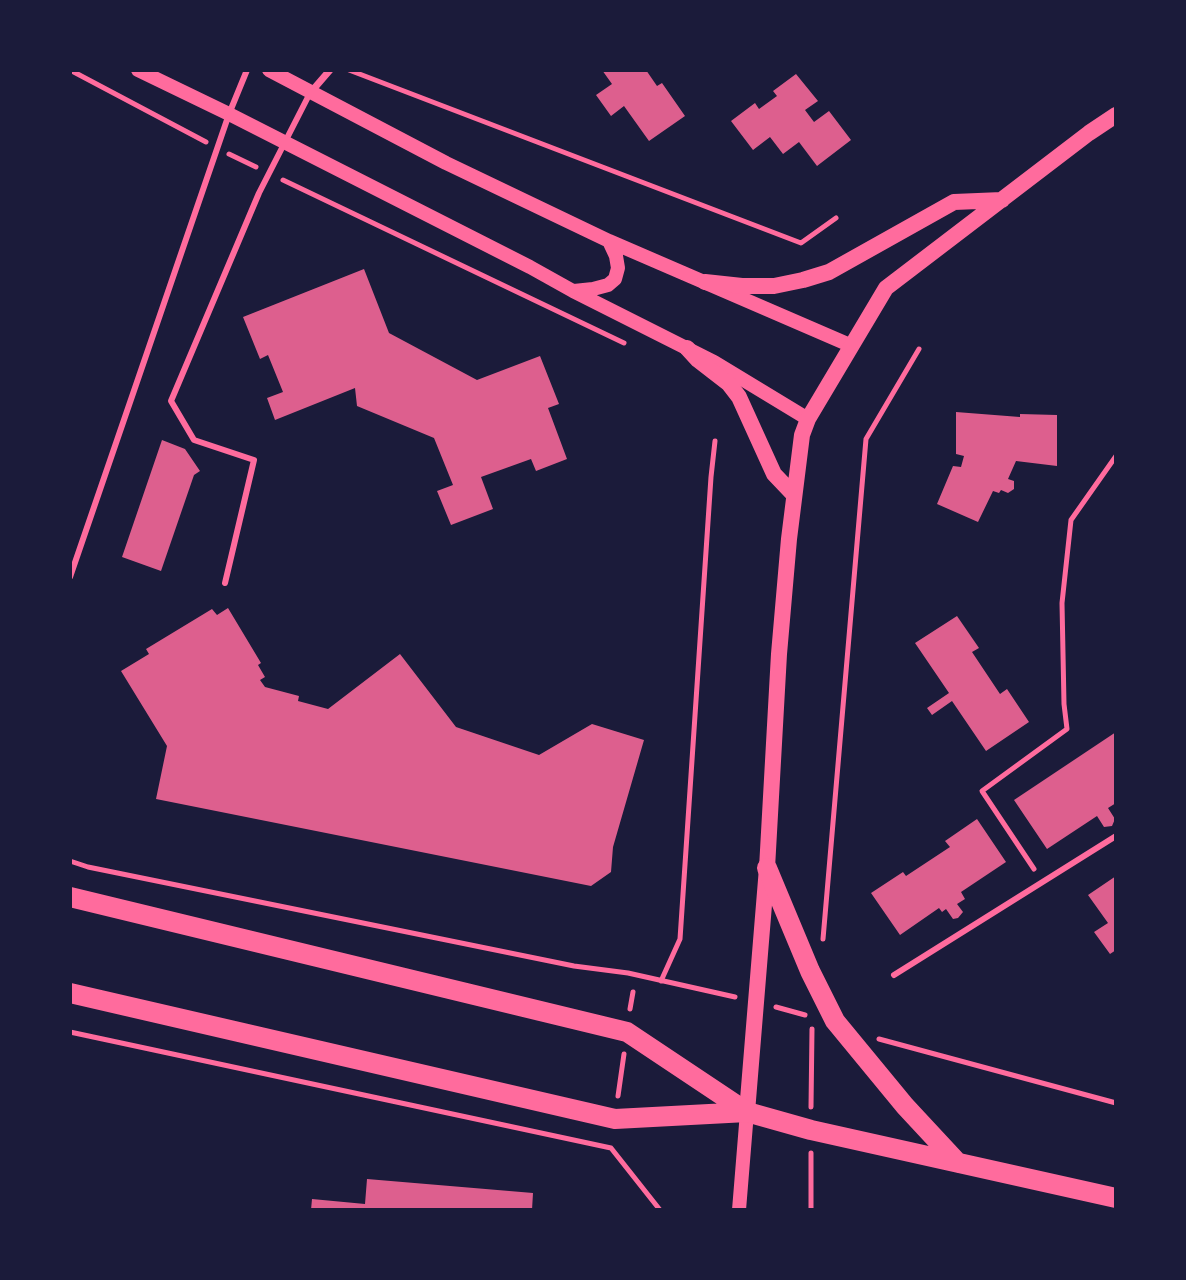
<!DOCTYPE html>
<style>
body{margin:0}
#map{position:relative;width:1186px;height:1280px;overflow:hidden;background:#1b1b3a;font-family:Jost,sans-serif}
canvas{display:block}
.frame{position:absolute;inset:0;border:72px solid #1b1b3a;pointer-events:none}
</style>
<div id="map">
<canvas width="1186" height="1280"></canvas>
<div class="frame"></div>
</div>
<script>
const g = document.querySelector('canvas').getContext('2d');
g.lineJoin = 'round';
function paint(path, color) { g.fillStyle = color; g.fill(path, 'evenodd'); }
const shape = rows => new Path2D(rows.map(r => 'M' + r).join(''));
function stroke(path, color, width, dash) { g.strokeStyle = color; g.lineWidth = width; g.lineCap = dash ? 'butt' : 'round'; g.setLineDash(dash || []); g.stroke(path); }
paint(shape([
 [602,70,646,70,657,86,662,83,685,116,649,141,624,106,611,116,596,95,612,84],
 [796,74,818,101,805,110,814,122,829,111,851,140,817,166,799,142,783,154,770,137,753,150,731,121,755,103,759,109,777,96,773,91],
 [364,269,389,333,477,380,540,356,559,404,548,408,567,459,536,471,531,459,481,477,493,509,451,525,437,491,453,485,434,438,357,406,355,388,275,420,267,398,283,392,268,355,260,359,243,317],
 [956,412,1020,417,1020,414,1057,415,1057,466,1016,461,1008,479,1014,481,1014,489,1008,493,1001,490,999,493,993,491,978,522,937,504,953,466,961,467,964,456,956,454],
 [162,440,185,449,200,471,194,475,161,571,122,557],
 [228,608,261,663,258,665,265,677,260,680,265,687,299,696,298,701,328,709,400,654,456,727,539,755,592,724,644,740,613,847,611,872,591,886,156,799,167,746,121,671,149,654,146,649,212,609,217,615],
 [957,616,979,648,972,652,1000,694,1007,689,1029,722,986,751,952,701,932,715,927,708,949,693,915,643],
 [1116,732,1116,803,1108,808,1115,819,1112,826,1104,827,1097,816,1047,849,1014,800],
 [977,819,1006,862,961,892,965,899,957,904,963,912,958,918,953,919,946,909,942,912,939,908,900,935,871,893,903,872,906,876,950,847,945,841],
 [1116,876,1116,950,1110,954,1094,932,1108,923,1088,895],
 [367,1179,533,1193,532,1210,311,1210,312,1199,365,1204]
]), '#dd5f8e');
stroke(shape([
 [70,70,206,142],
 [349,70,801,243,836,218],
 [229,154,256,167],
 [283,180,624,343],
 [70,861,88,867,574,966,628,973,735,997],
 [1034,869,982,791,1067,729,1064,704,1062,603,1071,520,1116,456],
 [823,939,866,439,919,349],
 [661,981,680,939,711,477,715,441],
 [776,1007,805,1015],
 [630,1009,633,992],
 [70,1032,611,1148,660,1210],
 [879,1039,1116,1103],
 [618,1096,624,1054],
 [811,1107,812,1029],
 [811,1210,811,1153]
]), '#ff6b9d', 5);
stroke(shape([
 [70,577,229,114,247,70],
 [225,583,254,460,194,440,171,401,259,193,310,93],
 [894,975,1116,836]
]), '#ff6b9d', 6);
stroke(shape([
 [311,92,330,70]
]), '#ff6b9d', 7);
stroke(shape([
 [138,70,229,114,530,267,573,291,714,362,808,419],
 [269,70,446,163,609,241,852,346],
 [574,291,593,289,608,285,615,279,618,268,616,256,609,241],
 [739,1210,747,1112]
]), '#ff6b9d', 14);
stroke(shape([
 [705,282,742,286,774,286,803,280,829,272,954,202,1002,200],
 [687,348,698,360,729,384,739,397,774,474,794,495],
 [747,1112,767,868,779,654,789,539,802,435,808,419,886,288,1089,133,1116,115]
]), '#ff6b9d', 16);
stroke(shape([
 [767,868,810,971,835,1021,905,1106,958,1163],
 [70,897,627,1032,747,1112,811,1130,1116,1198],
 [70,993,615,1119,747,1112]
]), '#ff6b9d', 20);
</script>
